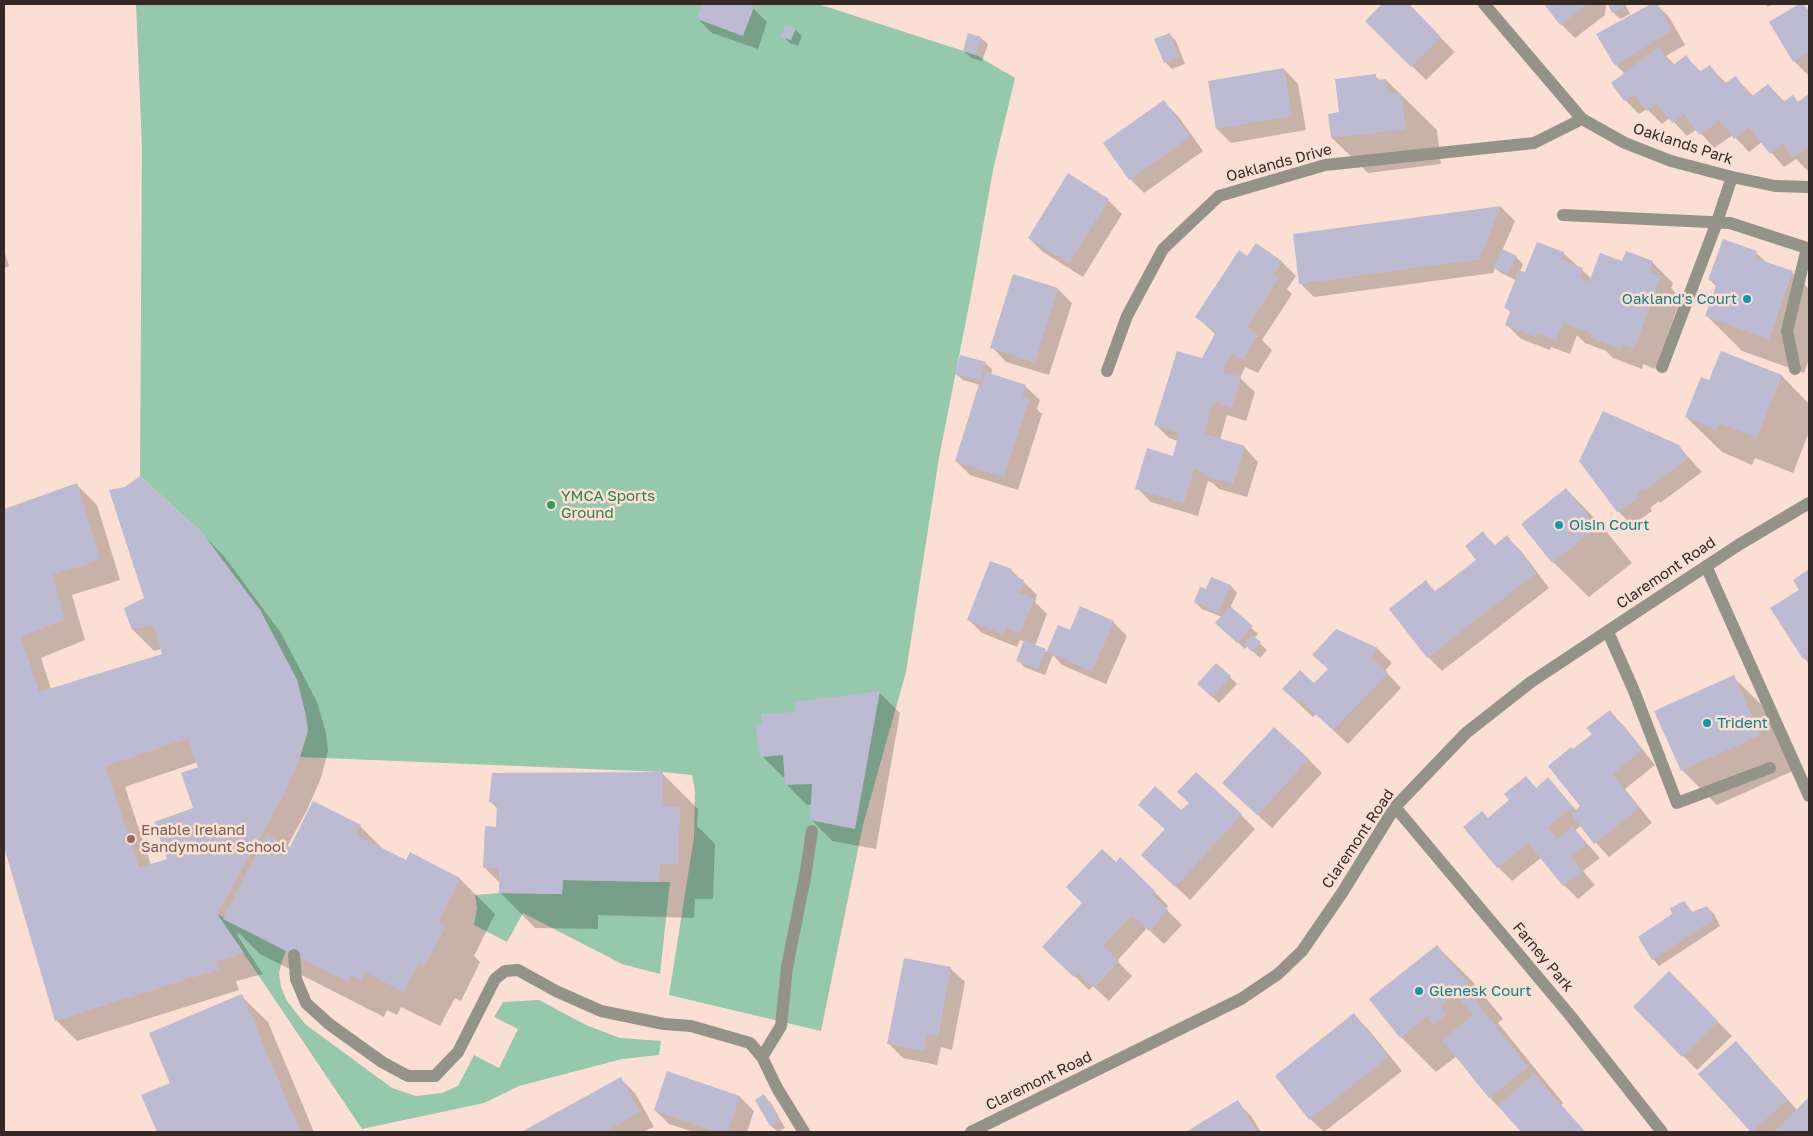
<!DOCTYPE html>
<style>
body{margin:0}
#map{position:relative;width:1813px;height:1136px;overflow:hidden;background:#fbdfd2;font-family:"Golos Text",sans-serif}
canvas{display:block}
.frame{position:absolute;inset:0;border:5px solid #342925;pointer-events:none}
</style>
<div id="map">
<canvas width="1813" height="1136"></canvas>
<div class="frame"></div>
</div>
<script>
const g = document.querySelector('canvas').getContext('2d');
g.lineJoin = 'round';
function paint(path, color) { g.fillStyle = color; g.fill(path, 'evenodd'); }
const shape = rows => new Path2D(rows.map(r => 'M' + r).join(''));
function stroke(path, color, width, dash) { g.strokeStyle = color; g.lineWidth = width; g.lineCap = dash ? 'butt' : 'round'; g.setLineDash(dash || []); g.stroke(path); }
function label(font, color, halo, rows, align = 'center') {
  g.font = font + ' "Golos Text",sans-serif'; g.lineWidth = 5; g.setLineDash([]); g.textBaseline = 'middle'; g.strokeStyle = halo; g.fillStyle = color; for (const [text, x, y, turn = 0] of rows) {
    g.save(); g.translate(x, y); g.rotate((+turn || 0) * Math.PI / 180); g.textAlign = isNaN(turn) ? turn : align; if (halo) g.strokeText(text, 0, 0); g.fillText(text, 0, 0); g.restore();
  }
}
paint(shape([
 [136,4,818,4,976,55,1015,78,993,170,971,295,939,458,906,672,863,825,821,1031,669,995,694,837,695,791,692,775,663,772,300,757,308,730,305,712,297,680,260,610,203,534,140,476,142,147],
 [563,880,670,882,660,974,622,964,523,913,507,942,474,925,477,908,475,895,499,893,562,894],
 [217,914,286,951,282,961,279,973,281,987,287,1001,305,1024,392,1088,416,1096,442,1093,458,1086,474,1055,499,1068,518,1029,494,1017,503,1002,539,1000,586,1025,620,1038,661,1041,659,1055,622,1059,519,1086,484,1103,362,1129]
]), '#96c8ac');
paint(shape([
 [703,4,741,4,753,8,767,22,758,49,712,33,698,19],
 [1384,4,1407,4,1455,52,1426,80,1367,21],
 [1546,4,1606,4,1605,15,1575,38,1561,24],
 [1609,4,1625,4,1630,14,1620,19,1613,12],
 [1654,4,1656,4,1669,17,1685,45,1666,56,1675,65,1686,57,1701,72,1709,66,1727,84,1736,78,1754,97,1768,85,1785,102,1793,96,1799,103,1808,96,1809,98,1809,170,1808,171,1796,159,1784,167,1762,142,1749,152,1733,135,1714,148,1697,129,1687,136,1670,118,1662,124,1647,109,1639,114,1625,100,1612,83,1625,74,1616,65,1598,35],
 [1765,4,1773,4,1768,7],
 [1801,4,1809,10,1808,75,1794,61,1771,22],
 [795,29,802,36,798,46,790,43,783,36],
 [1170,35,1176,41,1185,64,1172,69,1165,62],
 [981,38,988,44,982,61,971,58,964,51],
 [1284,69,1298,84,1306,130,1231,143,1217,129],
 [1375,76,1381,81,1386,80,1437,130,1441,164,1368,173,1332,138,1341,114],
 [1164,102,1178,116,1203,151,1144,193,1130,179,1104,143],
 [1108,200,1122,214,1083,277,1043,252,1029,238],
 [1501,207,1515,221,1502,251,1516,257,1523,264,1520,271,1526,274,1563,253,1592,279,1622,263,1652,262,1673,283,1671,288,1681,298,1655,369,1643,364,1642,369,1613,358,1606,351,1585,343,1577,335,1570,354,1551,347,1550,350,1521,339,1507,325,1511,313,1506,308,1516,280,1501,273,1495,268,1493,273,1314,297,1300,283,1294,235],
 [1256,245,1282,262,1296,276,1287,289,1292,294,1262,340,1272,350,1258,373,1245,367,1240,378,1255,392,1246,421,1227,415,1220,440,1244,447,1258,462,1247,497,1219,489,1213,483,1208,481,1198,516,1151,502,1137,488,1174,457,1178,441,1169,438,1155,424,1203,360,1216,335,1197,317,1247,258],
 [4,250,9,266,4,268],
 [1756,253,1767,263,1792,272,1809,289,1809,359,1804,373,1742,351,1706,315,1717,287,1710,280],
 [1058,289,1072,303,1049,375,1006,362,992,347],
 [1722,352,1782,376,1809,404,1809,432,1793,473,1755,458,1752,465,1722,452,1686,417,1710,382],
 [985,363,992,369,991,375,1025,386,1040,400,1037,409,1042,414,1018,490,970,475,956,461,980,385,963,380,956,374],
 [1678,446,1702,472,1660,503,1659,501,1650,508,1652,511,1632,525,1618,511,1581,460],
 [77,485,97,505,120,580,72,595,85,640,41,658,51,689,163,655,161,649,154,651,133,630,126,609,145,599,202,534,224,556,281,633,317,702,326,733,328,751,321,778,307,810,287,847,291,849,314,803,360,826,385,851,407,862,460,879,495,914,474,956,480,962,461,1001,455,998,440,1026,401,1007,397,1015,387,1010,384,1017,260,954,239,933,237,935,263,974,236,981,239,990,77,1041,56,1020,4,843,4,510],
 [198,762,200,768,195,809,169,859,151,865,125,787],
 [1566,489,1601,525,1632,563,1589,597,1553,562],
 [1483,533,1496,546,1507,537,1521,551,1549,588,1442,671,1428,657,1391,609,1426,582,1436,592,1478,560],
 [1011,570,1037,595,1035,602,1047,614,1035,646,1047,652,1058,626,1071,632,1113,622,1127,636,1106,684,1062,665,1053,655,1045,675,1024,667,1018,660,1025,642,1020,640,1017,647,982,633,968,619],
 [1809,571,1809,664,1804,658,1801,590,1794,580],
 [1212,579,1231,586,1237,593,1230,608,1258,634,1254,638,1267,650,1260,658,1247,646,1245,649,1224,630,1222,617,1202,609,1195,602,1206,591],
 [1336,631,1378,649,1392,663,1385,671,1401,688,1348,744,1316,714,1313,717,1298,703,1329,670],
 [1230,677,1237,684,1219,703,1206,691],
 [1733,677,1769,712,1795,770,1717,805,1682,770],
 [880,693,900,713,876,849,832,841,812,820,812,805,807,805,786,784,786,777,783,777,762,756,763,723],
 [1610,712,1624,726,1655,765,1625,789,1652,823,1609,857,1581,826,1575,830,1600,858,1583,871,1595,885,1578,899,1564,885,1542,857,1512,881,1498,867,1465,827,1488,819,1511,801,1526,778,1537,789,1548,779,1577,811,1582,806,1573,751,1593,734],
 [1308,759,1322,773,1272,828,1238,797],
 [662,773,698,809,697,826,715,844,713,899,695,899,694,918,598,915,598,929,535,928,500,892,500,883,484,867,497,828,498,809,490,801],
 [1182,812,1241,815,1255,829,1190,900,1157,869,1166,830,1154,819],
 [1116,864,1154,891,1168,906,1166,909,1182,925,1164,944,1147,928,1117,961,1132,976,1109,1001,1093,986,1089,990,1058,960,1084,904],
 [1684,902,1693,913,1707,907,1714,914,1720,926,1659,966,1653,959,1673,915],
 [1437,946,1473,982,1503,1019,1498,1023,1563,1103,1561,1105,1585,1132,1523,1132,1490,1098,1457,1056,1436,1072,1401,1037],
 [950,968,965,982,952,1050,941,1047,937,1065,903,1058,889,1044],
 [1669,973,1732,1036,1697,1070,1635,1007],
 [241,996,268,1022,314,1132,158,1132,143,1096,172,1084],
 [1354,1015,1368,1029,1402,1071,1324,1132,1310,1119,1277,1077],
 [1736,1042,1798,1111,1809,1099,1809,1132,1751,1132,1700,1074],
 [668,1073,740,1097,754,1111,747,1132,693,1132,669,1124,655,1110],
 [621,1079,635,1093,654,1127,643,1132,523,1132],
 [764,1096,771,1103,785,1128,778,1132,771,1126,757,1100],
 [1237,1102,1251,1116,1261,1132,1188,1132]
]), '#0003');
paint(shape([
 [702,4,744,4,754,7,743,36,697,19],
 [1382,4,1409,4,1441,37,1411,67,1365,21],
 [1544,4,1588,4,1560,25],
 [1608,4,1622,4,1624,7,1612,13],
 [1651,4,1657,4,1672,30,1615,66,1596,34],
 [1799,4,1804,4,1809,13,1809,52,1793,62,1769,22],
 [785,25,796,28,791,40,781,37],
 [968,33,981,37,976,55,963,51],
 [1170,33,1179,57,1164,63,1154,39],
 [1659,47,1672,66,1686,55,1699,72,1710,65,1724,84,1736,76,1751,97,1768,84,1783,102,1793,95,1798,102,1808,94,1809,97,1809,146,1793,158,1783,144,1770,154,1749,127,1734,139,1720,120,1699,135,1684,114,1672,123,1657,103,1647,111,1634,94,1624,101,1611,83],
 [1284,68,1292,116,1216,129,1208,81],
 [1376,74,1376,80,1386,79,1388,95,1401,93,1406,129,1331,138,1328,114,1339,112,1335,79],
 [1164,100,1190,137,1129,180,1103,143],
 [1068,173,1109,199,1069,263,1028,238],
 [1501,206,1479,259,1299,284,1293,234],
 [1723,239,1757,251,1755,258,1793,271,1769,339,1705,316,1717,283,1708,280],
 [1537,242,1564,252,1561,260,1583,268,1579,278,1589,282,1600,253,1622,261,1626,251,1653,261,1649,272,1661,276,1634,349,1622,345,1621,349,1591,337,1592,334,1563,322,1556,340,1537,333,1536,337,1505,325,1511,310,1504,308,1519,270,1525,272],
 [1256,243,1282,261,1273,275,1278,279,1247,327,1258,335,1244,359,1231,354,1222,372,1241,377,1232,408,1213,401,1204,434,1245,446,1233,484,1203,475,1204,472,1194,468,1184,503,1135,489,1147,448,1173,456,1179,433,1154,425,1177,351,1202,358,1216,332,1195,317,1239,250,1247,256],
 [1502,249,1517,256,1508,274,1493,267],
 [1013,274,1058,288,1035,362,990,348],
 [1721,351,1782,375,1757,438,1720,423,1716,430,1685,417,1701,377,1709,380],
 [960,355,986,362,981,381,955,374],
 [986,372,1026,385,1022,397,1029,399,1004,477,955,461,979,384,982,384],
 [1603,411,1679,445,1688,458,1645,490,1644,488,1637,493,1639,497,1617,512,1579,461],
 [140,476,203,534,260,610,297,680,305,712,308,730,300,757,287,789,217,914,244,953,216,961,219,969,55,1021,4,847,4,509,77,483,100,560,52,575,65,619,21,637,39,692,162,654,154,625,132,630,124,608,144,598,109,490,125,487],
 [188,738,198,767,181,773,193,808,154,822,167,859,139,868,105,766],
 [1566,488,1597,527,1552,563,1521,524],
 [1483,531,1494,546,1507,535,1536,573,1427,658,1389,609,1426,580,1434,592,1476,560,1465,546],
 [990,561,1012,569,1010,574,1024,580,1019,593,1034,599,1020,633,1006,627,1003,634,967,620],
 [1809,569,1809,655,1803,659,1770,608,1799,590,1793,580],
 [1211,577,1231,585,1218,612,1194,602,1200,587,1206,589],
 [1080,606,1114,621,1092,671,1047,651,1058,625,1070,630],
 [1230,606,1253,626,1237,643,1215,623],
 [1336,629,1378,648,1371,657,1388,673,1333,730,1301,701,1298,703,1282,689,1300,670,1314,683,1328,669,1312,655],
 [1252,635,1261,642,1252,652,1244,644],
 [1024,640,1046,649,1038,669,1016,661],
 [1216,663,1231,676,1212,697,1197,684],
 [1734,675,1760,735,1681,771,1654,711],
 [880,691,855,829,810,820,812,784,785,785,783,755,761,757,755,724,762,722,761,714,796,712,794,702],
 [1610,710,1642,750,1612,774,1639,808,1594,844,1571,814,1580,806,1548,766,1571,747,1573,749,1592,734,1586,728],
 [1274,727,1309,759,1257,815,1222,783],
 [663,772,662,806,680,807,678,864,660,864,659,882,563,880,562,894,499,893,499,868,483,868,485,826,496,827,497,802,489,802,492,773],
 [1196,772,1242,814,1175,887,1141,855,1165,829,1138,805,1155,786,1181,810,1189,803,1177,792],
 [1526,776,1536,788,1548,777,1573,807,1547,827,1557,839,1573,826,1586,844,1570,856,1582,871,1563,886,1528,843,1497,868,1463,827,1482,811,1488,818,1509,800,1504,794],
 [313,801,361,825,356,835,406,860,410,852,460,878,438,922,446,926,425,966,419,963,404,992,365,972,361,980,351,976,348,982,223,919,266,835,290,847],
 [1102,849,1116,862,1120,857,1155,891,1152,894,1168,910,1149,931,1132,915,1103,946,1119,961,1094,988,1078,973,1074,977,1042,947,1082,903,1066,887],
 [1684,901,1692,912,1707,906,1714,919,1652,960,1638,937,1672,914,1670,908],
 [1437,945,1468,983,1440,1006,1446,1014,1433,1024,1427,1016,1400,1038,1369,999],
 [904,958,951,967,938,1036,927,1034,924,1051,887,1044],
 [1669,971,1718,1021,1682,1057,1633,1007],
 [242,994,300,1132,157,1132,141,1095,170,1083,149,1033],
 [1470,994,1528,1067,1489,1098,1442,1040,1473,1015,1461,1001],
 [1354,1013,1388,1057,1309,1120,1275,1076],
 [1736,1041,1788,1100,1751,1132,1698,1074],
 [667,1071,740,1096,728,1132,717,1132,654,1110],
 [1534,1074,1572,1117,1586,1132,1521,1132,1498,1106],
 [621,1077,640,1112,604,1132,521,1132],
 [764,1094,780,1121,770,1126,755,1100],
 [1809,1097,1809,1132,1774,1132],
 [1238,1100,1257,1132,1186,1132,1197,1125]
]), '#bdbbd4');
stroke(shape([
 [1484,4,1582,119,1625,143,1671,161,1732,177,1775,186,1809,187],
 [1563,215,1730,223,1807,248,1787,331,1795,369],
 [1662,367,1717,222,1732,177],
 [1107,371,1127,316,1163,249,1219,196,1325,165,1534,143,1582,119],
 [1706,566,1809,796],
 [1608,632,1634,691,1677,803,1770,768],
 [1395,807,1569,1014,1662,1132],
 [294,955,296,979,306,1003,329,1024,382,1062,408,1076,435,1076,458,1052,495,979,505,971,518,970,556,991,601,1011,664,1024,691,1026,750,1043,762,1057,777,1088,804,1132],
 [762,1057,781,1026,787,967,805,877,812,831],
 [971,1132,1241,999,1278,974,1302,951,1342,893,1395,807,1466,733,1531,682,1638,611,1740,544,1809,503]
]), '#939388', 12);
for (const [x, y, r, color] of [
 [1747,299,5,"#0f9aa8"],
 [551,505,5,"#2e9e5b"],
 [1559,525,5,"#0f9aa8"],
 [1707,723,5,"#0f9aa8"],
 [131,839,5,"#8d6e63"],
 [1419,991,5,"#0f9aa8"]
]) { const dot = new Path2D(); dot.arc(x, y, r, 0, 2 * Math.PI); g.fillStyle = color; g.fill(dot); stroke(dot, '#fbdfd2', 2); }
label('15px', '#342925', '#fbdfd2', [
 ["Oaklands Park",1683,144,18],
 ["Oaklands Drive",1279,163,-15],
 ["Claremont Road",1666,573,-34],
 ["Claremont Road",1358,839,-56],
 ["Farney Park",1543,957,50],
 ["Claremont Road",1039,1081,-26]
]);
label('15px', '#0d838f', '#fbdfd2', [
 ["Oakland's Court",1737,299,"right"],
 ["Oisin Court",1569,525],
 ["Trident",1717,723],
 ["Glenesk Court",1429,991]
], 'left');
label('15px', '#27864d', '#fbdfd2', [
 ["YMCA Sports",561,496],
 ["Ground",561,513]
], 'left');
label('15px', '#785e54', '#fbdfd2', [
 ["Enable Ireland",141,830],
 ["Sandymount School",141,847]
], 'left');
</script>
